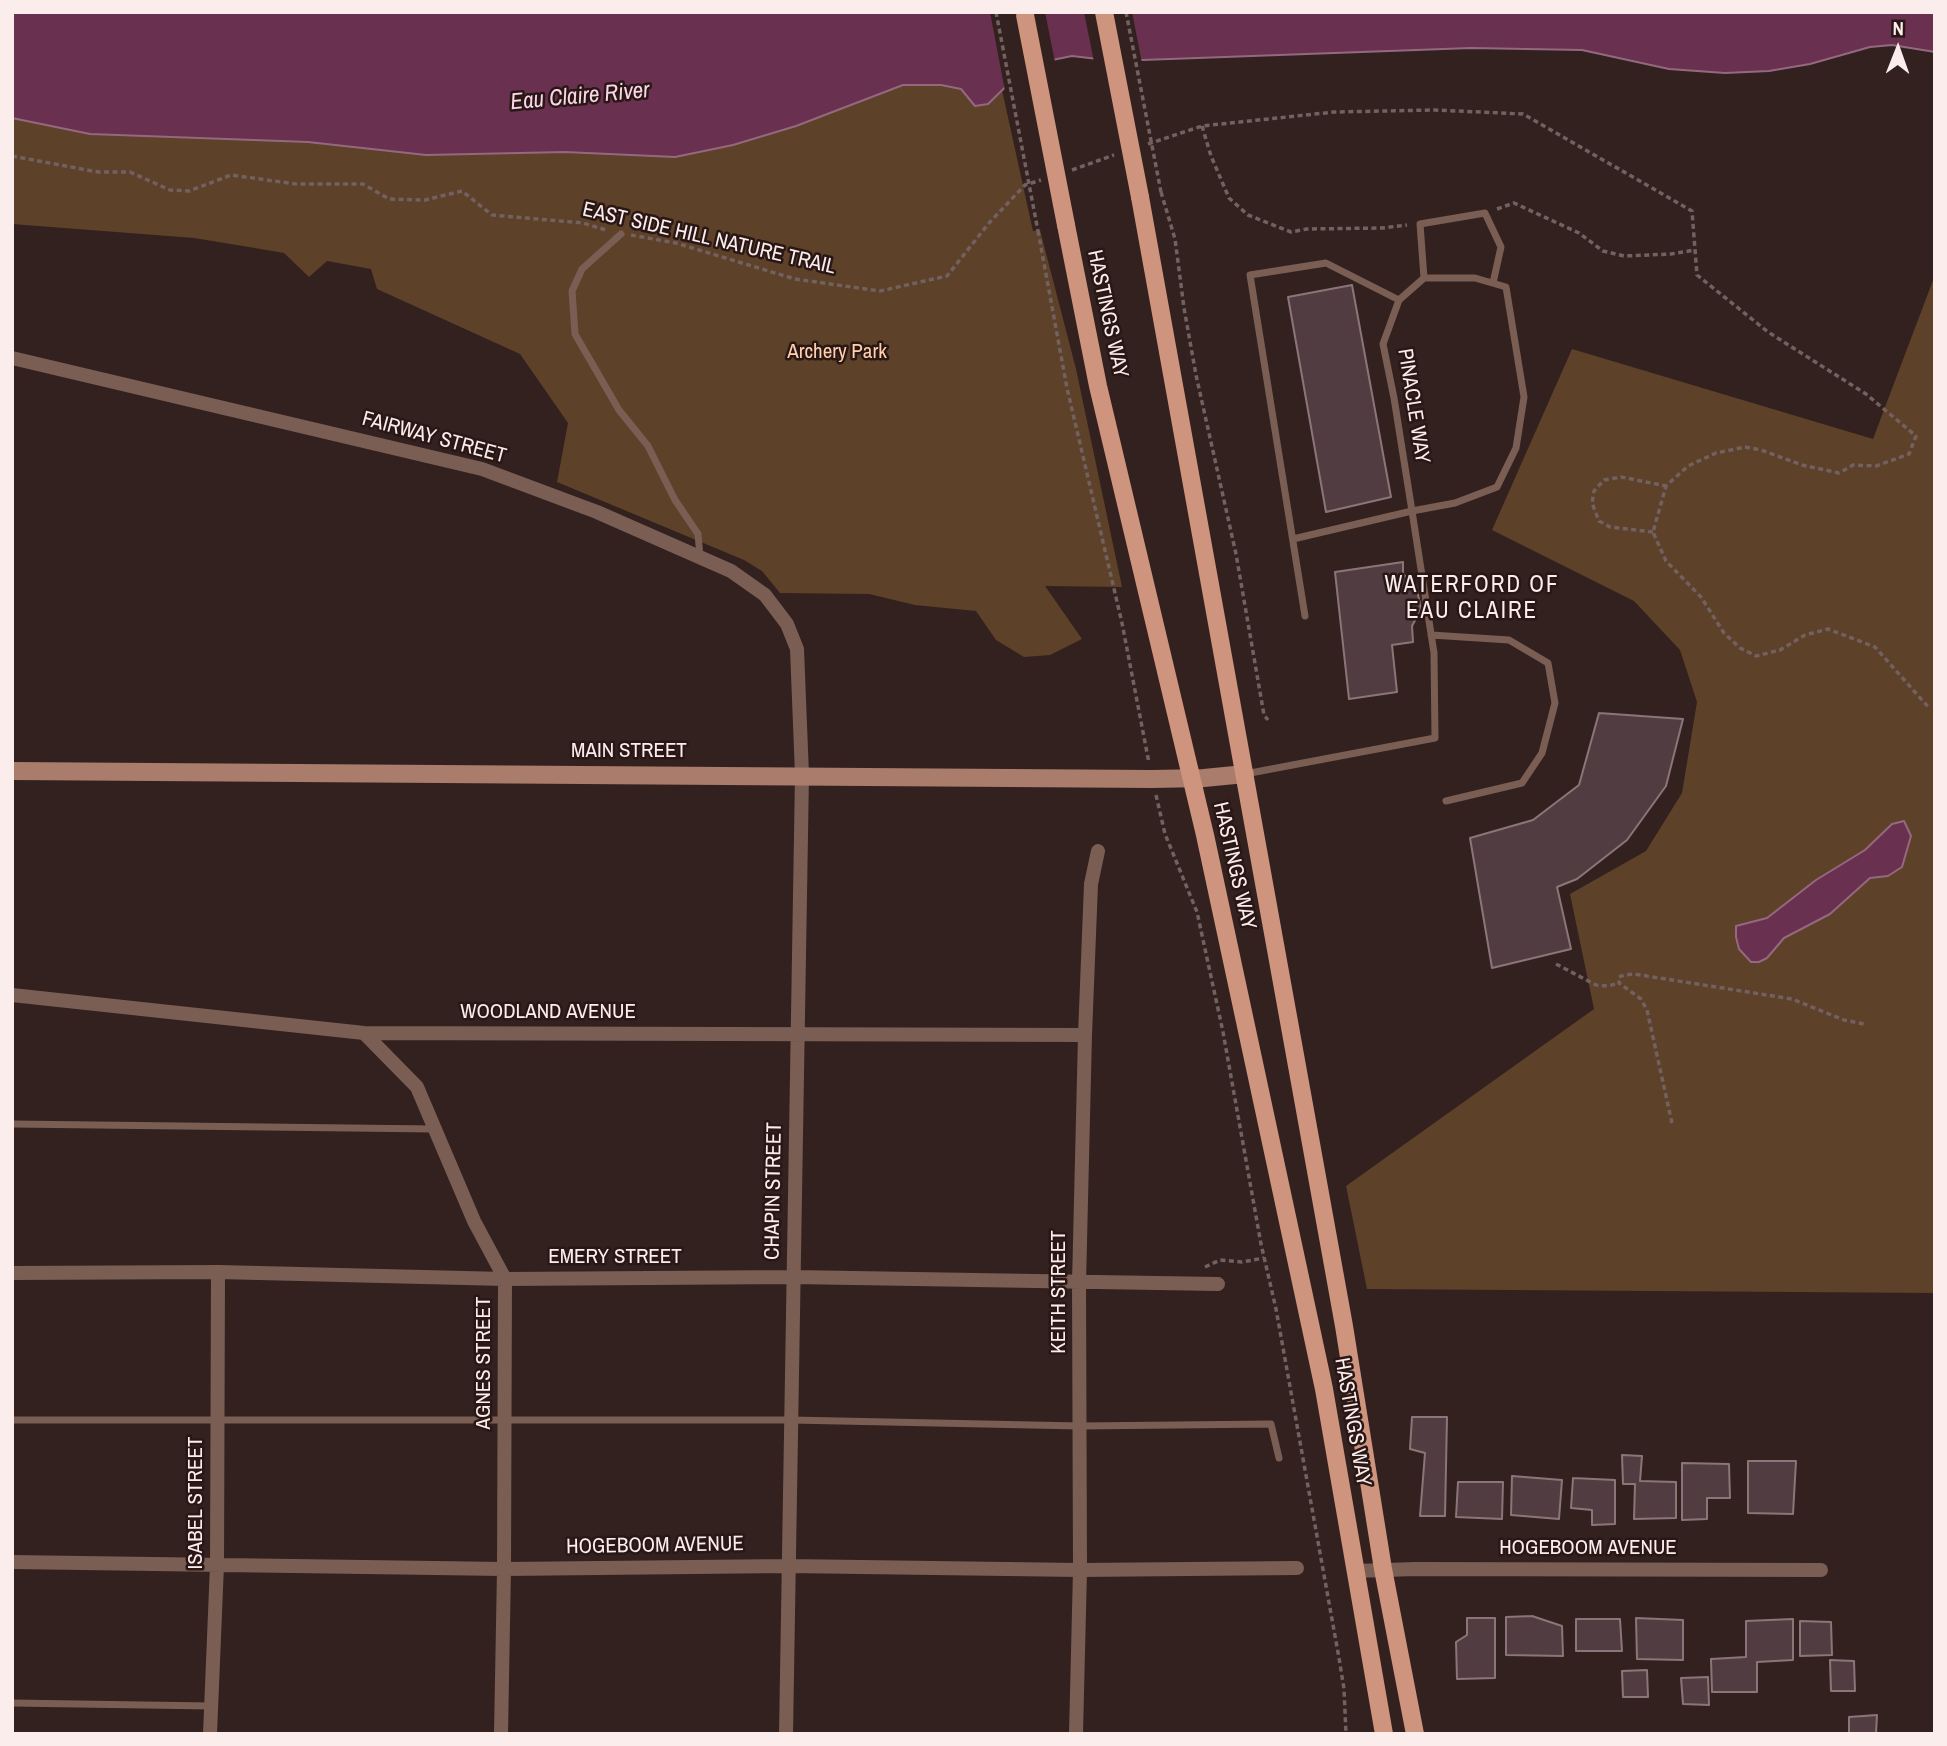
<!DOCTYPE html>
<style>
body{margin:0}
#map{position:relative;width:1947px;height:1746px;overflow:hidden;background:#33211f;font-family:"Archivo Narrow",sans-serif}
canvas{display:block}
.frame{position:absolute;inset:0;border:14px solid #faedec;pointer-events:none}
.north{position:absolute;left:1863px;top:14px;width:70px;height:70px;-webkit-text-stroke:5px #291716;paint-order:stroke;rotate:1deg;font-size:19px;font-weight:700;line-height:28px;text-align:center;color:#faedec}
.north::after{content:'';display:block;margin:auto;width:24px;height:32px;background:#faedec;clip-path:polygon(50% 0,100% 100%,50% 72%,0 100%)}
</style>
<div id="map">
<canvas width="1947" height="1746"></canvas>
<div class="frame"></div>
<div class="north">N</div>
</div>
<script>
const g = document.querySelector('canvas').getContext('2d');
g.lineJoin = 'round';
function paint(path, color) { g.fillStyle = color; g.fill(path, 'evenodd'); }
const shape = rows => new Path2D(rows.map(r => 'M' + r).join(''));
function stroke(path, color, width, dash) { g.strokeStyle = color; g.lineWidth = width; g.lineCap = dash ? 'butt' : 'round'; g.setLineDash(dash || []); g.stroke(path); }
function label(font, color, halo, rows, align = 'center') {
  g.font = font + ' "Archivo Narrow",sans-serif'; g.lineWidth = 5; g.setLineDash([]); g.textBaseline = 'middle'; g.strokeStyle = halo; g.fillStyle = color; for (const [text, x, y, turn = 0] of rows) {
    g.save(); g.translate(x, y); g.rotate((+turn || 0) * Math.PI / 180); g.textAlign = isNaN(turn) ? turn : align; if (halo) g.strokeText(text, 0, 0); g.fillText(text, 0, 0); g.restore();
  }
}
paint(shape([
 [903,85,941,85,961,89,988,104,1002,90,1033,231,1040,230,1076,369,1122,587,1045,586,1082,639,1050,655,1024,657,996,640,976,611,915,605,869,594,780,593,762,571,744,560,557,482,568,423,520,354,377,289,371,269,327,261,309,277,284,253,243,246,194,238,12,224,12,118,90,134,308,142,426,155,565,152,675,157,733,145,796,126],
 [1935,275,1935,1293,1367,1289,1346,1186,1594,1009,1570,894,1646,851,1682,793,1697,702,1680,650,1634,601,1492,530,1572,349,1873,439]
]), '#5d4128');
const water = shape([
 [12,12,1935,12,1935,52,1892,45,1870,47,1810,64,1769,71,1725,73,1669,69,1582,50,1471,48,1115,61,1072,56,1028,65,988,104,975,106,961,89,941,85,903,85,796,126,733,145,675,157,565,152,426,155,308,142,90,134,12,118,12,12],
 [1904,821,1911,836,1902,867,1888,876,1870,878,1830,914,1784,938,1767,958,1759,962,1751,962,1739,949,1736,937,1736,926,1767,918,1816,880,1865,850,1892,824,1904,821]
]);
paint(water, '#693050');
stroke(water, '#94697f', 2);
paint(shape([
 [990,12,1045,12,1055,62,1030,68,1005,91],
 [1084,12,1132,12,1142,63,1094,62]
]), '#33211f');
const building = shape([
 [1352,285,1391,497,1326,512,1288,297,1352,285],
 [1403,562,1403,574,1416,585,1421,609,1412,626,1413,642,1392,645,1397,692,1349,699,1335,572,1403,562],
 [1599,713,1683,719,1666,786,1627,840,1577,879,1557,887,1571,949,1492,968,1470,838,1533,820,1579,785,1599,713],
 [1412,1417,1447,1417,1445,1516,1420,1516,1425,1453,1410,1449,1412,1417],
 [1622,1455,1642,1456,1640,1481,1676,1482,1676,1518,1634,1519,1635,1484,1623,1484,1622,1455],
 [1748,1461,1796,1461,1793,1514,1748,1513,1748,1461],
 [1682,1463,1729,1464,1730,1498,1707,1498,1707,1519,1682,1520,1682,1463],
 [1512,1476,1562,1480,1559,1519,1511,1515,1512,1476],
 [1573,1478,1615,1480,1615,1524,1592,1525,1592,1510,1571,1508,1573,1478],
 [1458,1482,1503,1482,1502,1519,1456,1517,1458,1482],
 [1532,1616,1562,1626,1563,1656,1506,1655,1506,1617,1532,1616],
 [1467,1618,1495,1618,1495,1678,1457,1679,1456,1642,1467,1635,1467,1618],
 [1636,1618,1683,1620,1683,1660,1637,1659,1636,1618],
 [1576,1619,1620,1619,1622,1651,1576,1651,1576,1619],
 [1793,1619,1793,1660,1757,1662,1757,1692,1712,1692,1711,1659,1746,1657,1746,1621,1793,1619],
 [1800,1621,1831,1622,1832,1655,1800,1656,1800,1621],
 [1830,1660,1854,1661,1855,1691,1831,1691,1830,1660],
 [1647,1670,1648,1697,1623,1697,1622,1671,1647,1670],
 [1708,1677,1709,1705,1683,1704,1681,1678,1708,1677],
 [1877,1715,1876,1734,1849,1734,1849,1717,1877,1715]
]);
paint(building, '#513d41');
stroke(building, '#8c7579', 2);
stroke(shape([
 [1202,126,1211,156,1229,198,1248,215,1291,232,1307,229,1382,228,1407,225],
 [1148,144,1202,126,1334,112,1435,110,1523,114,1692,211,1697,275,1768,332,1866,394,1916,436,1909,454,1876,466,1853,465,1839,473,1802,465,1761,450,1745,447,1716,453,1688,466,1666,486,1653,532,1666,561,1701,597,1724,633,1740,648,1756,656,1780,650,1805,635,1828,629,1875,647,1930,709],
 [12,156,98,172,130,172,170,190,189,191,231,175,296,184,363,184,389,199,425,200,462,191,492,215,583,223,606,230],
 [1072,170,1114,155],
 [1161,192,1175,239,1184,308,1196,375,1236,554,1264,715,1268,720],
 [1497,209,1514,203,1579,233,1603,251,1624,256,1671,254,1695,250],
 [1038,231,1067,388,1122,623,1149,763],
 [631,235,676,243,795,279,880,291,947,276,989,223,1025,185,1041,180],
 [1653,532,1610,527,1599,521,1592,503,1594,491,1604,480,1621,477,1666,486],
 [1156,795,1165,834,1197,912,1223,1032,1261,1244,1276,1309,1339,1658,1344,1689,1346,1734],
 [1556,964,1596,985,1608,986,1619,983],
 [1672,1123,1647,1010,1641,999,1619,983,1619,977,1624,975,1634,974,1792,999,1844,1020,1864,1024],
 [1205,1267,1220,1260,1242,1262,1264,1258]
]), '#726160', 3.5, [5, 3.5]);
stroke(shape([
 [621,234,582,269,572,291,575,334,619,410,648,446,675,500,698,534,700,557],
 [1424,278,1420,224,1485,213,1501,247,1493,283],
 [1305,616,1250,275,1326,263,1399,300],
 [1431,635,1509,640,1548,663,1555,703,1542,753,1522,783,1446,801],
 [1245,774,1435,738,1434,653,1412,511,1394,398,1383,344,1399,300,1424,278,1475,278,1506,287,1524,397,1516,448,1497,487,1455,503,1412,511,1293,539],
 [12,1124,434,1129],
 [12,1420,791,1420,1080,1426,1271,1424,1279,1458],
 [12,1703,211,1706]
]), '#7a5e53', 7);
stroke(shape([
 [12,358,482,469,597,512,731,571,765,595,787,624,797,649,802,775,786,1734],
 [12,995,364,1033,1085,1035],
 [364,1033,417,1087,474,1221,505,1279,504,1569,501,1734],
 [12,1273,218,1272,505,1279,793,1277,1218,1284],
 [12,1562,504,1569,788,1566,1080,1570,1297,1568],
 [1355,1571,1415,1569,1821,1570],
 [210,1734,217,1565,218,1272],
 [1076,1734,1080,1570,1079,1283,1085,1035,1091,884,1098,851]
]), '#7a5e53', 14);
stroke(shape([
 [12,771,1152,779,1204,778,1245,774]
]), '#a97c6b', 18);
stroke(shape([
 [1140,197,1344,1326,1383,1569,1415,1734],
 [1066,225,1098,386,1205,835,1324,1389,1384,1734]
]), '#ce947d', 18);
stroke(shape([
 [996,12,1038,231],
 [1126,12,1161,192]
]), '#726160', 3.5, [5, 3.5]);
stroke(shape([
 [1104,12,1140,197],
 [1025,15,1066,225]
]), '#ce947d', 18);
label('21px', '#faedec', '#291716', [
 ["EAST SIDE HILL NATURE TRAIL",709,239,13],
 ["HASTINGS WAY",1107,314,78],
 ["PINACLE WAY",1413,406,81],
 ["FAIRWAY STREET",434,438,15],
 ["MAIN STREET",629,751],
 ["HASTINGS WAY",1234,866,77],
 ["WOODLAND AVENUE",548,1012],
 ["CHAPIN STREET",774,1191,-89],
 ["EMERY STREET",615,1257],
 ["KEITH STREET",1059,1292,-90],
 ["AGNES STREET",484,1363,-90],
 ["HASTINGS WAY",1352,1422,80],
 ["ISABEL STREET",196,1503,-90],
 ["HOGEBOOM AVENUE",655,1546,-1],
 ["HOGEBOOM AVENUE",1588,1548]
]);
label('21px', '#ffd0ab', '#291716', [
 ["Archery Park",837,352]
]);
label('italic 23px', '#fcd6e8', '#291716', [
 ["Eau Claire River",580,97,-5]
]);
g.letterSpacing = '2px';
label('23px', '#faedec', '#291716', [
 ["WATERFORD OF",1472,586],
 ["EAU CLAIRE",1472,612]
]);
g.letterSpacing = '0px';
</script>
